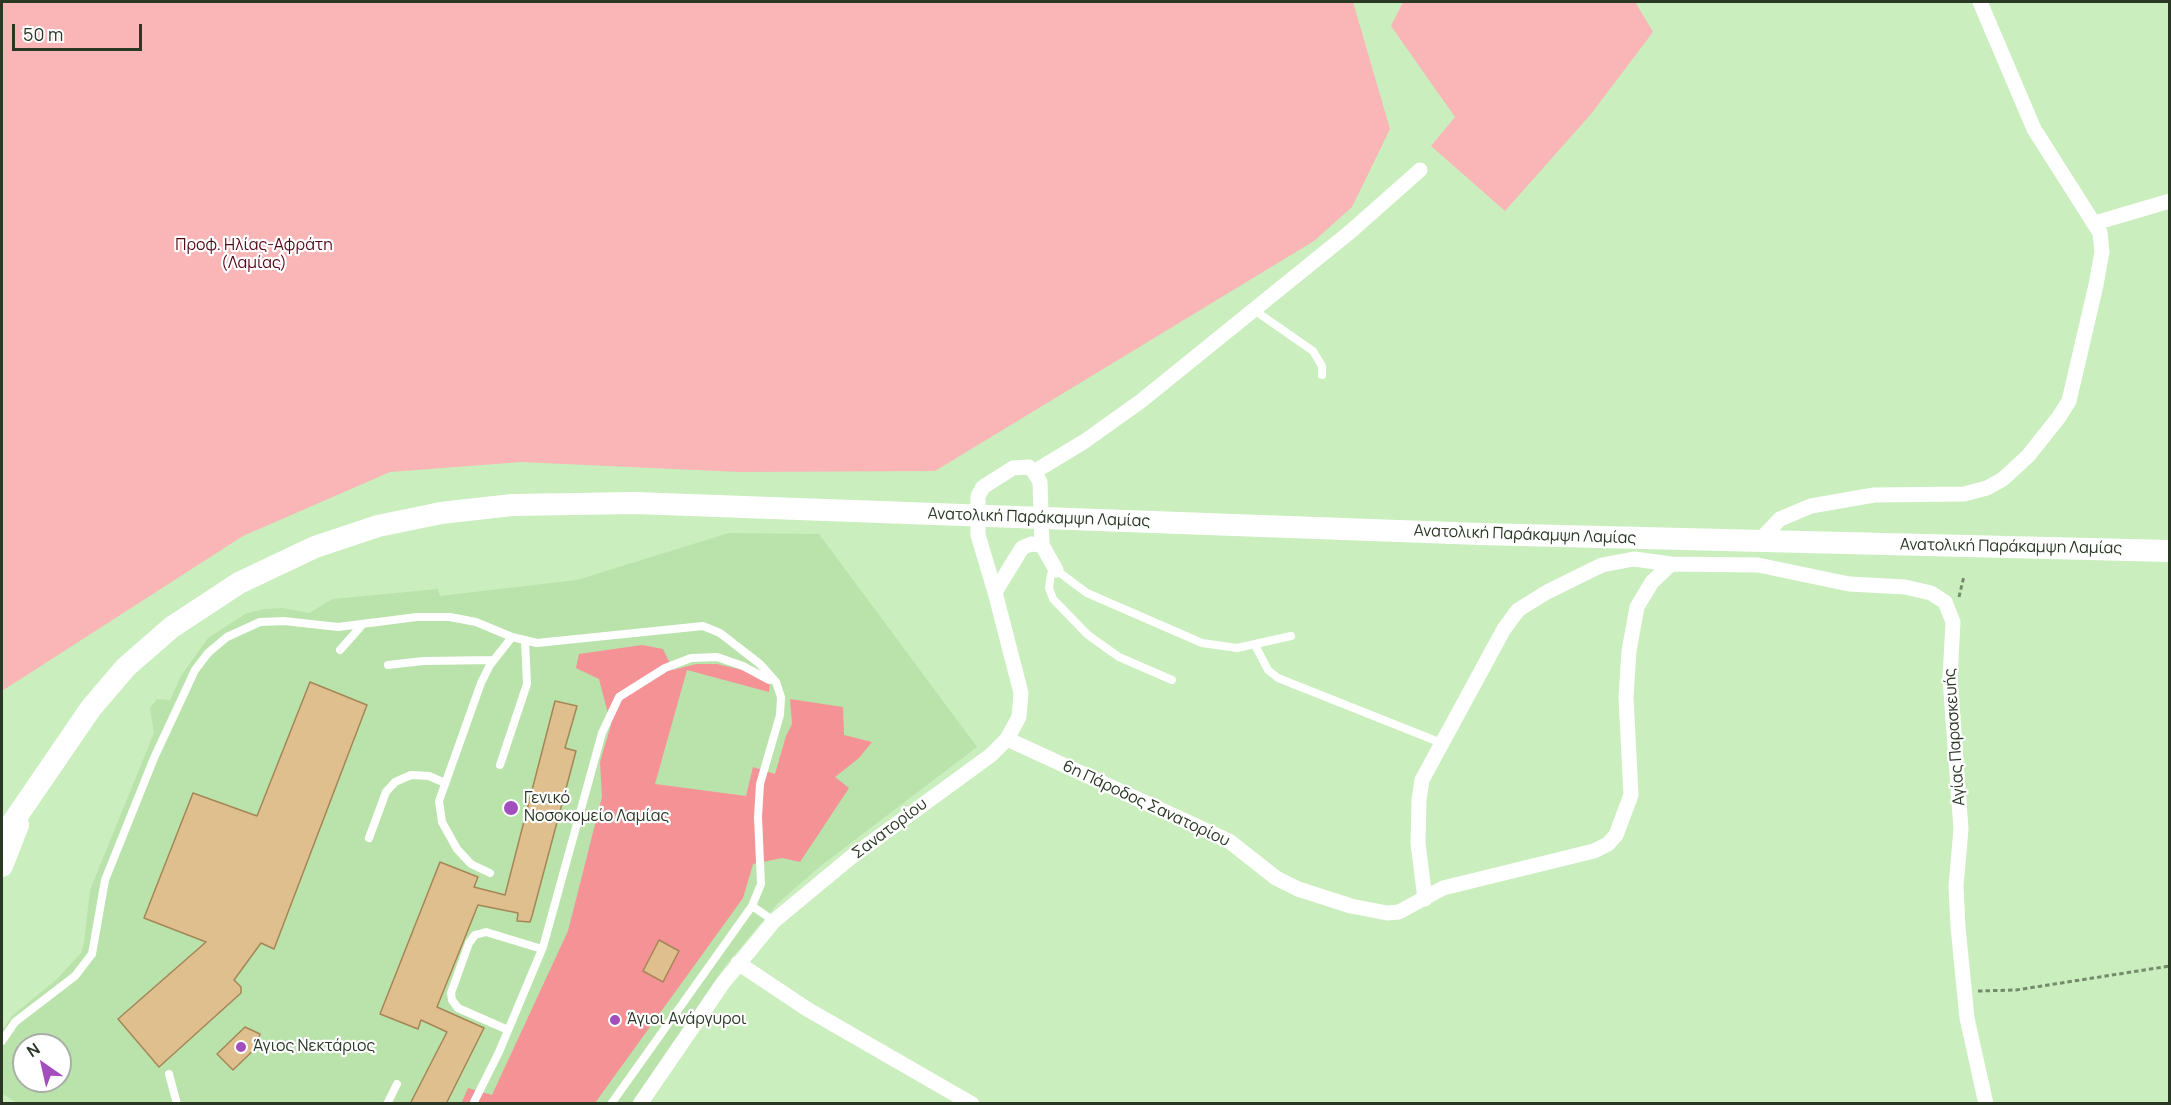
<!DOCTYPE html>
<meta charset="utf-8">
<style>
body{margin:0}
#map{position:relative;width:2171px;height:1105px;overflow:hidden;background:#caeebd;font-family:Manrope,sans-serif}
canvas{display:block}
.frame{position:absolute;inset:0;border:3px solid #293724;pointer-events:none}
.north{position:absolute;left:12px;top:1033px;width:60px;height:60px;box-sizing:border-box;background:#fff;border:2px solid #a9afa7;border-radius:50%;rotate:326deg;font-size:16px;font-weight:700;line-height:24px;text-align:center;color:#293724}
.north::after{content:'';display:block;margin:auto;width:21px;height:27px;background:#a24ebd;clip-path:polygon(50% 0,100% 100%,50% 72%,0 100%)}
.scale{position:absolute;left:12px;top:24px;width:130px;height:27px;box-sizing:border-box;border:3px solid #293724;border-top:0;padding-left:8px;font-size:18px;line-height:21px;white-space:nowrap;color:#293724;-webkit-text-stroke:4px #fff;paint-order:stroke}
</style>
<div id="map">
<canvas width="2171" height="1105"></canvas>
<div class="frame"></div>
<div class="north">N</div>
<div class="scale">50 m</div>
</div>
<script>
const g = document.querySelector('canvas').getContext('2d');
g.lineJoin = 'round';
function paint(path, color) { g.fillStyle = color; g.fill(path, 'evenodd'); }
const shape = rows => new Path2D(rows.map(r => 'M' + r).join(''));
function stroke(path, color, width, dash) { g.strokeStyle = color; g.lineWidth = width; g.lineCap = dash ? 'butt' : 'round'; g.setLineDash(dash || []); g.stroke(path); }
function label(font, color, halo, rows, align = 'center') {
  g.font = font + ' Manrope,sans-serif'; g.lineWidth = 4.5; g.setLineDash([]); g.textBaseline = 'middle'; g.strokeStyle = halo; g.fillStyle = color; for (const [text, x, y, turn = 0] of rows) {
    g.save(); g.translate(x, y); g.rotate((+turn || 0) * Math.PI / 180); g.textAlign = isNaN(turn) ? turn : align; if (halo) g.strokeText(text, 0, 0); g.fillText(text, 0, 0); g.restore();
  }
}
paint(shape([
 [729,533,819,534,977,747,818,868,778,903,725,966,633,1103,17,1103,2,1093,2,1031,12,1016,56,980,81,953,84,943,90,890,154,733,150,708,157,699,170,700,181,676,208,638,245,614,264,609,283,608,309,613,333,599,438,589,440,596,577,580],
 [24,1045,60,1045,60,1081,24,1081]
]), '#bae2ab');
paint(shape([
 [2,2,1353,2,1390,129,1352,207,1314,241,935,471,740,472,521,462,390,472,243,536,2,691],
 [1403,2,1635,2,1653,32,1591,114,1505,211,1431,146,1455,117,1391,26]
]), '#fab5b7');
paint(shape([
 [642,645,663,649,673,670,696,664,717,664,755,673,770,683,769,692,687,670,655,784,746,796,753,767,775,774,786,736,792,724,790,699,843,707,844,735,872,742,859,758,835,777,849,788,800,862,782,858,753,864,743,898,595,1103,461,1104,468,1088,492,1095,568,931,602,797,600,762,611,725,599,679,576,668,579,654]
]), '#f49296');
const building = shape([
 [310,682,367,705,274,949,261,943,234,980,241,987,241,993,159,1067,118,1019,206,942,144,918,193,793,257,816,310,682],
 [555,701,577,706,565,748,576,751,532,916,530,922,517,921,518,913,478,905,437,1007,484,1028,446,1104,410,1104,447,1032,421,1020,418,1029,380,1014,440,862,478,877,474,887,505,895,555,701],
 [659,940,679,951,663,982,643,971,659,940],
 [245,1027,260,1034,258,1040,261,1043,233,1070,217,1054,245,1027]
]);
paint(building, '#e0bf8e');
stroke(building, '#a58656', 1.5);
stroke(shape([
 [1959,597,1964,576],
 [1978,991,2016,990,2170,966]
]), '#748c6b', 3, [4.5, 3]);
stroke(shape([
 [1254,310,1313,351,1322,366,1322,375],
 [1255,645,1268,670,1278,678,1434,740],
 [340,650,363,624],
 [388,665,423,661,494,660],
 [1172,680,1119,657,1088,635,1053,599,1049,588,1051,574,1056,570,1087,593,1202,643,1237,648,1291,636],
 [500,765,527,684,525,641],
 [369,838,386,792,395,782,411,775,429,776,445,783],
 [490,873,471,864,457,849,442,822,439,801,481,683,490,665,512,637],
 [752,906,774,921],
 [508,1030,458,1008,452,1000,451,993,469,943,475,935,486,932,542,949],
 [2,1041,15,1022,75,976,92,954,105,880,154,758,195,670,208,653,227,637,260,622,284,621,338,627,417,617,450,617,476,622,512,637,537,643,703,626,720,633,760,664,776,682,781,697,780,715,760,784,758,817,761,884,752,906,611,1104],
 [169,1074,177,1104],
 [387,1104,397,1084],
 [473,1104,499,1052,543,947,602,733,619,697,665,668,691,658,717,657,743,666,769,680]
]), '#fff', 8);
stroke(shape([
 [2095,223,2170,201],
 [1034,472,1040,482,1042,545,1056,570],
 [1759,541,1780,519,1811,506,1874,495,1964,494,1987,488,2003,479,2028,456,2059,417,2069,401,2096,285,2102,252,2100,233,2034,129,1980,2],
 [995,592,978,535,978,496,983,487,1013,468,1029,467,1034,472,1085,441,1141,401,1350,232,1420,170],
 [1007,739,1229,841,1276,878,1298,889,1351,906,1387,913,1399,912,1443,888,1594,851,1608,844,1616,835,1631,795,1626,697,1629,651,1637,607,1652,582,1671,564],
 [1425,899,1418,843,1419,800,1422,780,1504,629,1518,610,1547,592,1602,565,1634,559,1671,564,1758,565,1849,584,1905,587,1931,593,1945,602,1953,622,1950,678,1961,829,1956,886,1958,927,1967,1018,1986,1104],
 [738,963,807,1009,972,1104],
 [640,1104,723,983,774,921,850,858,991,755,1007,739,1019,717,1021,693,995,592,1022,548,1031,544,1042,545]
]), '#fff', 15);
stroke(shape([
 [2,838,91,708,126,667,172,627,239,583,315,547,378,526,441,513,512,505,635,503,1480,534,2170,551],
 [2,866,18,825]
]), '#fff', 22);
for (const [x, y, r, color] of [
 [511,808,8,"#a24ebd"],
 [615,1020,6,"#a24ebd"],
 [241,1047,6,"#a24ebd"]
]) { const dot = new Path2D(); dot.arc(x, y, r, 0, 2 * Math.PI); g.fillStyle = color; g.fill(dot); stroke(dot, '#fff', 2); }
label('16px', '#540616', '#fff', [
 ["Προφ. Ηλίας-Αφράτη",254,246],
 ["(Λαμίας)",254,264]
]);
label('16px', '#293724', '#fff', [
 ["Ανατολική Παράκαμψη Λαμίας",1039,518,2],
 ["Ανατολική Παράκαμψη Λαμίας",1525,535,2],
 ["Ανατολική Παράκαμψη Λαμίας",2011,547,1],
 ["Αγίας Παρασκευής",1955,737,-94],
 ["6η Πάροδος Σανατορίου",1146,804,25],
 ["Σανατορίου",890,829,-37]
]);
label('16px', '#293724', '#fff', [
 ["Γενικό",524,799],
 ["Νοσοκομείο Λαμίας",524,817],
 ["Άγιοι Ανάργυροι",627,1020],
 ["Άγιος Νεκτάριος",253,1047]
], 'left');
</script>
